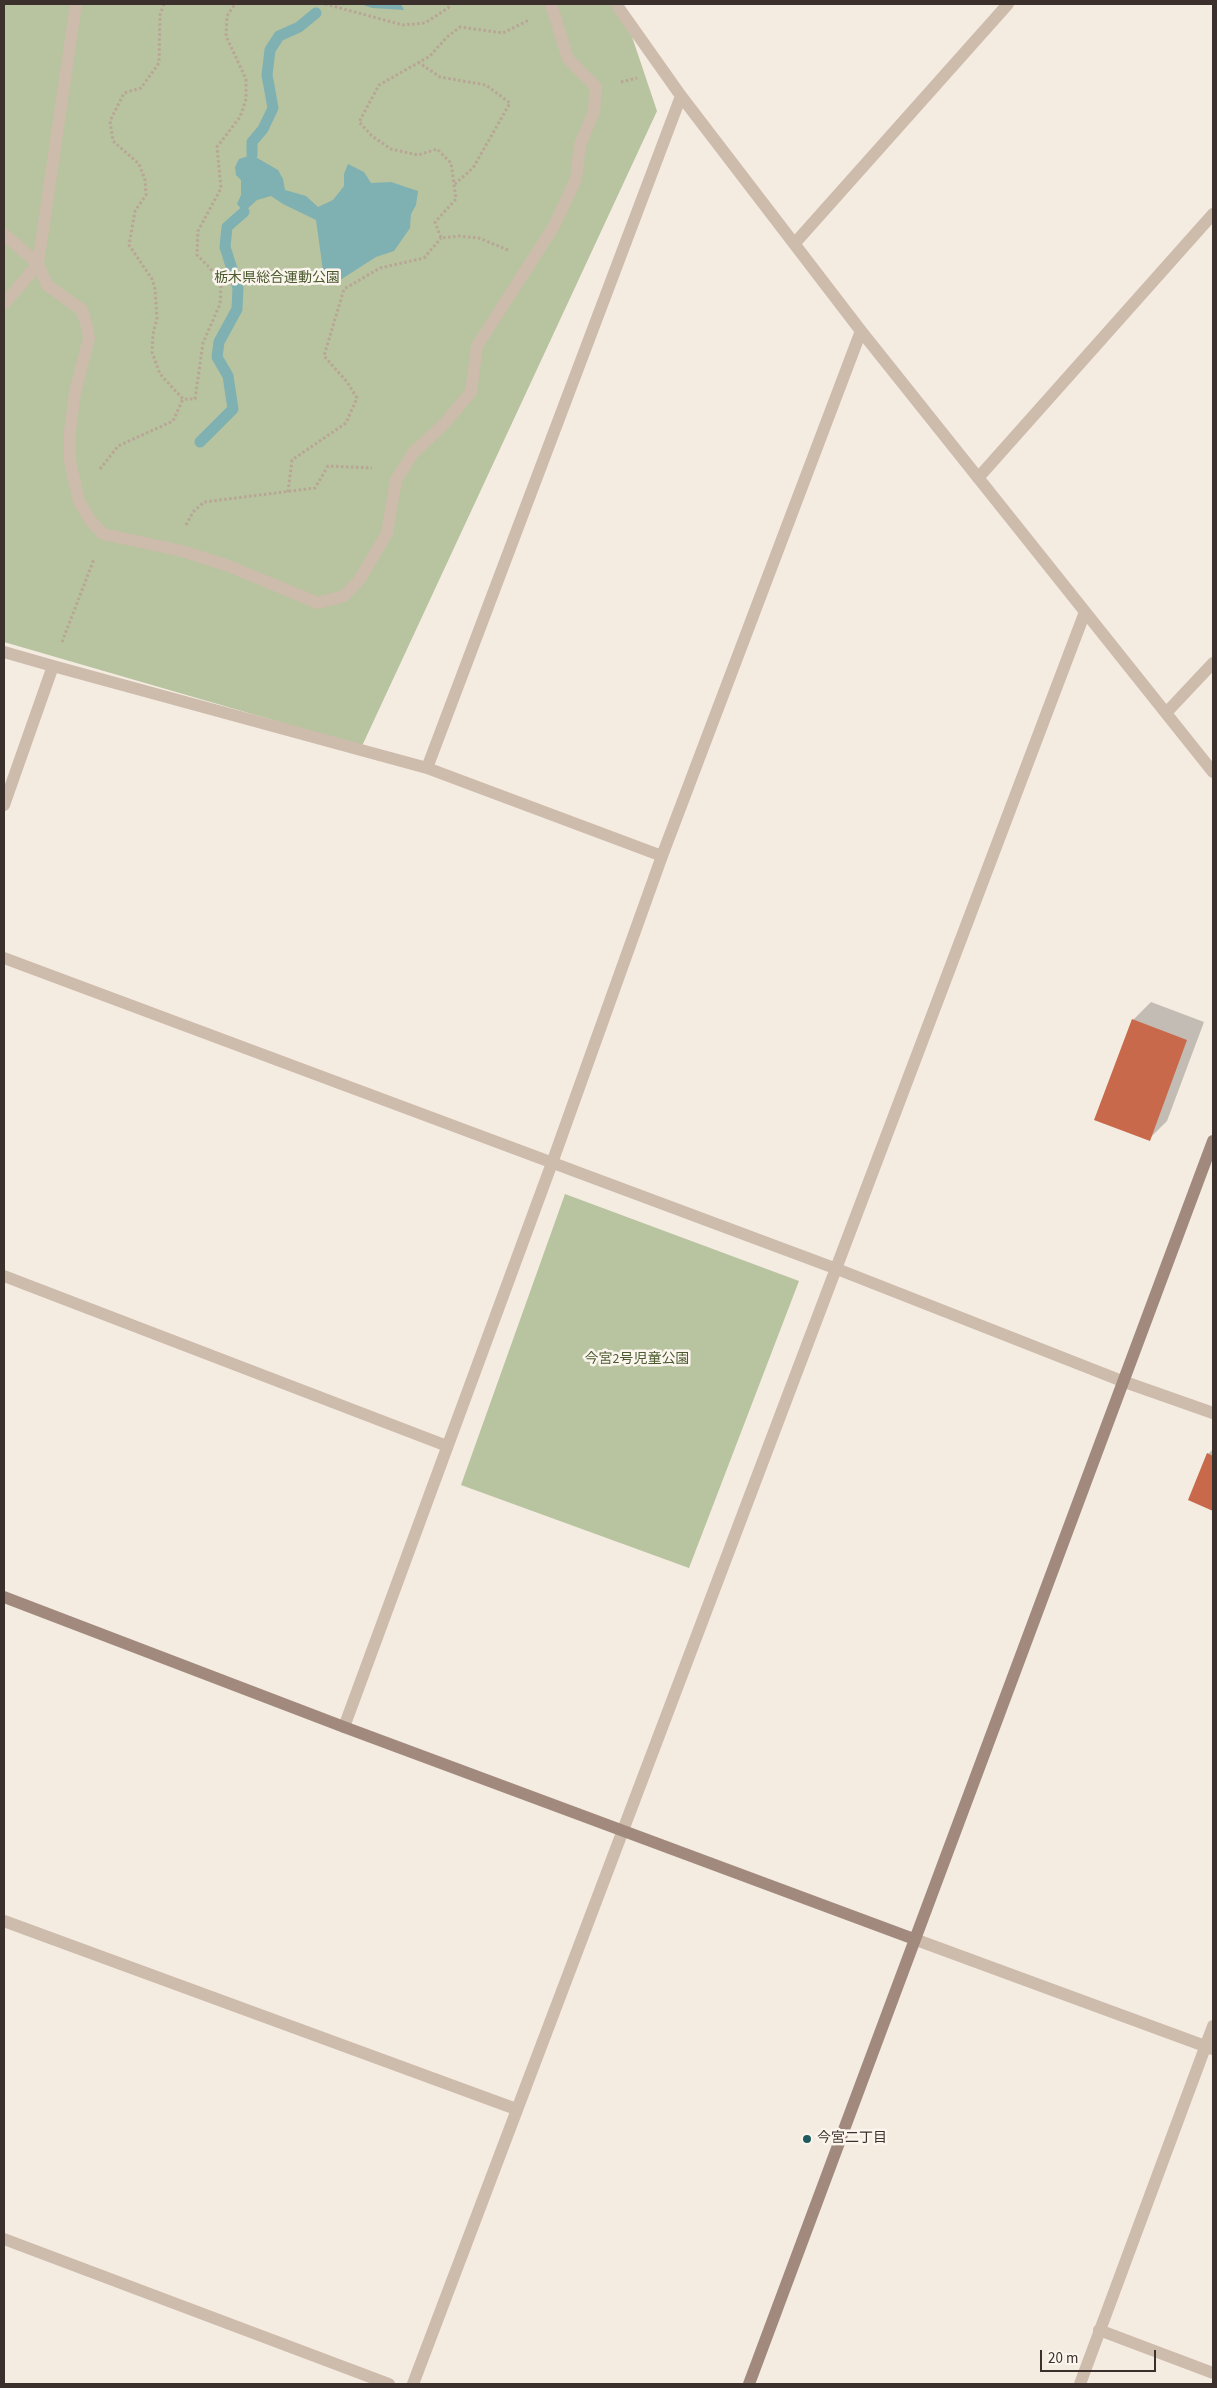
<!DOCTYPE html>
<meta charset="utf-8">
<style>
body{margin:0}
#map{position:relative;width:1217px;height:2388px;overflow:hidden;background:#f4ebe1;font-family:"Source Sans 3",sans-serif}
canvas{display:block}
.frame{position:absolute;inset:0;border:5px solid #3b302b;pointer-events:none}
.scale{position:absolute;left:1040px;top:2350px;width:116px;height:22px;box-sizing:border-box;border:2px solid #3b302b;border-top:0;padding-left:6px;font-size:15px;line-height:18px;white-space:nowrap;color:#3b302b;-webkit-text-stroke:4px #fbf5ee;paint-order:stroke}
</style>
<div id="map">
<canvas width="1217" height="2388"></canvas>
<div class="frame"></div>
<div class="scale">20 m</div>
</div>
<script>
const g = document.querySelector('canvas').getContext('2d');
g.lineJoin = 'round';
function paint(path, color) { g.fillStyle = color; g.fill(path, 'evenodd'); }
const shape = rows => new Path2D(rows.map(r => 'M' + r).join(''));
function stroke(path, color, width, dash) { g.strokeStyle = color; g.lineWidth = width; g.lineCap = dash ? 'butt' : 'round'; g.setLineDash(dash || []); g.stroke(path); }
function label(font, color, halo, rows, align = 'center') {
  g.font = font + ' "Source Sans 3","Noto Sans JP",sans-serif'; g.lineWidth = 5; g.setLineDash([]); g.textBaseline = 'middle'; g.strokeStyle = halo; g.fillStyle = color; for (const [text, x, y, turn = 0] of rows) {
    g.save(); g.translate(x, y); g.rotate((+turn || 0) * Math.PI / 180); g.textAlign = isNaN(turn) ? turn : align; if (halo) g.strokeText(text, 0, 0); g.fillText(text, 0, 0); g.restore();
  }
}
paint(shape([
 [4,4,621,4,657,111,362,746,4,642],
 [565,1194,799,1281,689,1568,461,1485]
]), '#b8c4a0');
paint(shape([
 [361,4,401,4,404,10,372,8],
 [252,155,278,170,283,179,285,190,306,196,318,207,333,200,344,186,344,174,348,164,364,172,371,183,391,182,418,191,416,205,411,214,410,228,394,251,376,257,337,282,325,285,316,220,283,204,271,196,257,200,244,212,237,204,241,195,241,180,236,175,235,167,239,159]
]), '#7fb0b2');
paint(shape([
 [1151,1002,1204,1022,1167,1121,1149,1139,1133,1020],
 [1213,1449,1213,1509,1189,1500,1208,1454]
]), '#0003');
stroke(shape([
 [252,155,252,142,263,129,273,108,267,75,270,50,279,36,299,27,316,13],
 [200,442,233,409,228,376,217,357,219,342,237,309,238,288,225,247,227,227,244,212]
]), '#7fb0b2', 11);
paint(shape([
 [1132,1019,1187,1040,1150,1141,1094,1120],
 [1207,1453,1213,1456,1213,1511,1188,1500]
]), '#c8694b');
stroke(shape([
 [164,4,160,15,159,63,141,88,124,93,110,121,113,141,139,164,145,180,146,195,135,211,129,245,152,279,155,289,157,318,153,334,152,352,160,374,183,399,195,399,203,343,220,304,221,286,210,268,197,255,198,231,221,188,217,147,240,117,246,99,246,79,226,36,227,16,235,4],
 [325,4,403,25,425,23,448,8,451,4],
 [418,62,440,77,486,85,510,103,473,168,455,184],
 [621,82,637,78],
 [508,250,479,238,459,236,441,238,435,222,456,199,451,163,437,149,418,155,391,149,372,136,359,122,379,85,430,56,447,37,460,27,503,33,529,20],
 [100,469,118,446,173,421,183,399],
 [288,492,292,460,346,423,357,398,347,382,324,356,344,289,380,268,424,258,441,238],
 [186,525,193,512,204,502,315,488,328,466,372,468],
 [62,642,94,559]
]), '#b9a596', 3, [2.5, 2.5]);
stroke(shape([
 [616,4,681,96,861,331,1213,772],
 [4,234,38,264,47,285,82,310,87,327,89,338,75,392,70,431,70,461,79,501,90,520,103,534,182,551,226,565,318,603,344,596,360,579,387,533,396,480,403,469,413,453,444,424,471,392,477,346,554,226,576,179,580,145,594,111,596,87,568,59,551,4],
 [795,243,1008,4],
 [4,304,38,264,76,4],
 [978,478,1213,214],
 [4,652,53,666],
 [1166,713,1213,663],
 [427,768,662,856],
 [4,805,53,666,427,768,681,96],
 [4,958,837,1269,1122,1381,1213,1413],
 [4,1276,447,1446],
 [344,1727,552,1163,662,856,861,331],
 [4,1921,516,2109],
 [914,1939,1213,2049],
 [4,2239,389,2384],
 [1099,2330,1213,2373],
 [413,2384,1085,612],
 [1080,2384,1213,2026]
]), '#cdbbac', 12);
stroke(shape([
 [4,1597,344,1727,914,1939],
 [749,2384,1213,1141]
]), '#a18a7d', 12);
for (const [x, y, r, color] of [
 [807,2139,5,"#1f5a5e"]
]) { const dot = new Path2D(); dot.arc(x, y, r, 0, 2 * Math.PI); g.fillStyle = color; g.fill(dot); stroke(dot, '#fbf5ee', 2); }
label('14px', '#4a5a2e', '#fbf5ee', [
 ["栃木県総合運動公園",277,279],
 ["今宮2号児童公園",637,1360]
]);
label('14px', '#3b302b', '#fbf5ee', [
 ["今宮二丁目",817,2139]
], 'left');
</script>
